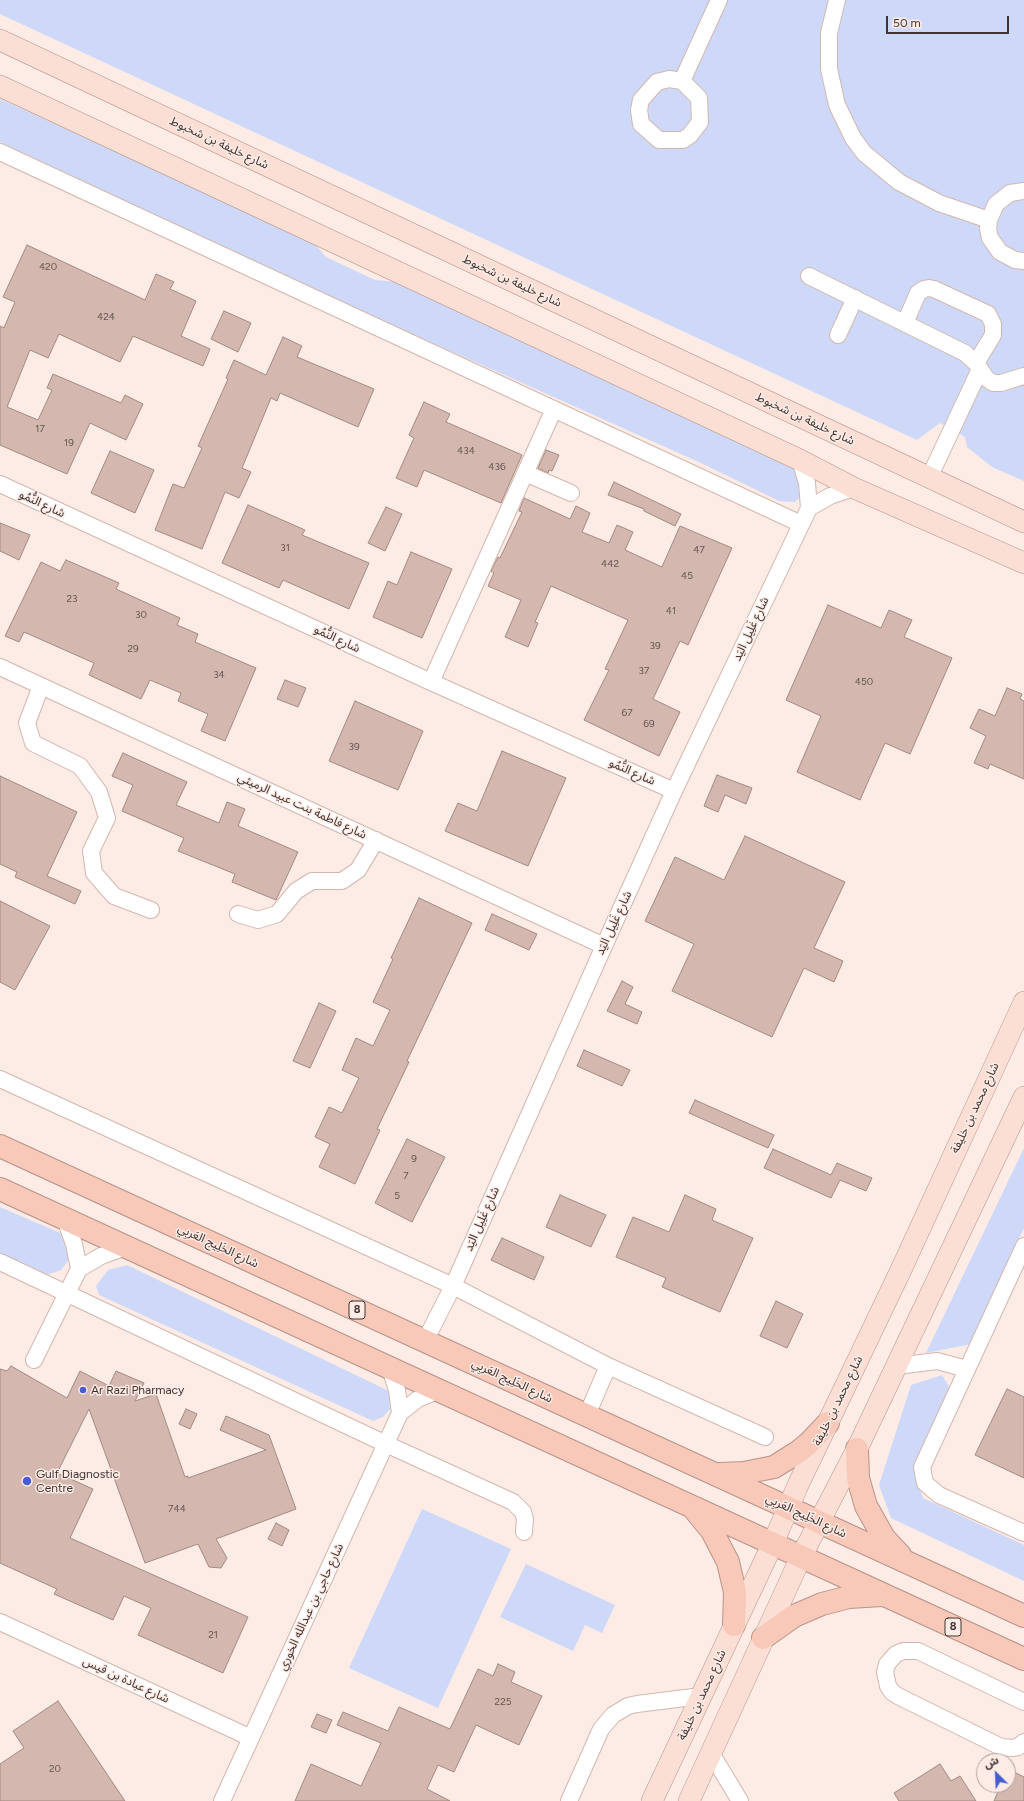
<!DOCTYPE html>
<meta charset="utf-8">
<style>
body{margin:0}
#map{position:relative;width:1024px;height:1801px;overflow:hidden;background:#fdebe6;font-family:Figtree,"Noto Sans Arabic",sans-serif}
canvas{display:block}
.north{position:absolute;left:976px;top:1753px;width:40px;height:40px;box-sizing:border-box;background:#fdebe6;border:1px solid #b1a29e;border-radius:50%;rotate:336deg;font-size:11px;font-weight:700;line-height:16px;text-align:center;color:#3f3431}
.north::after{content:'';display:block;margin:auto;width:14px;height:18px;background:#465dd1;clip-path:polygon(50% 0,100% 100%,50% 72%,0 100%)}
.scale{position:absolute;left:886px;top:16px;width:123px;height:18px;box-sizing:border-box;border:2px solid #3f3431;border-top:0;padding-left:5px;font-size:12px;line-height:14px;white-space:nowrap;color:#3f3431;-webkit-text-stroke:3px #fdebe6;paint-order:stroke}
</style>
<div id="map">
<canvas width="1024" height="1801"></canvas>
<div class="north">ش</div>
<div class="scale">50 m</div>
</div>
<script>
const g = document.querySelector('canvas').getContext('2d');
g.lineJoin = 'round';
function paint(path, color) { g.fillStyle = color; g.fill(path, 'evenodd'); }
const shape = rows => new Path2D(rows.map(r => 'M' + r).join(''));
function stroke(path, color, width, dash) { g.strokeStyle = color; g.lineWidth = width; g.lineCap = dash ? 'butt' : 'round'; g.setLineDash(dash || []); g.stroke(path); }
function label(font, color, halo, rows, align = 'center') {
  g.font = font + ' Figtree,"Noto Sans Arabic",sans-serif'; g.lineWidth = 3; g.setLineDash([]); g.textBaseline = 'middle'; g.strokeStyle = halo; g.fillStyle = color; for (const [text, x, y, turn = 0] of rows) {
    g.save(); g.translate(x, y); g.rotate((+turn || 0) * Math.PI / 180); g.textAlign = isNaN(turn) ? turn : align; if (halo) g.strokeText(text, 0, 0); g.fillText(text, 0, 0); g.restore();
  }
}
paint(shape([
 [0,0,1024,0,1024,481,992,467,967,447,965,437,940,423,917,440,0,14],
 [0,99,313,242,326,257,375,280,401,282,803,469,808,489,795,502,779,501,701,463,332,298,0,142],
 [1024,1148,1024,1228,971,1344,926,1353],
 [0,1207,65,1235,70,1258,61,1270,47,1275,0,1253],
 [127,1265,389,1391,390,1409,383,1417,373,1421,99,1295,96,1286,108,1270],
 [942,1375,950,1388,914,1473,923,1498,1024,1545,1024,1581,891,1518,879,1485,911,1385],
 [422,1509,511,1549,438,1708,349,1668],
 [526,1564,615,1605,602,1633,585,1625,573,1651,500,1617]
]), '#ced9fa');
const building = shape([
 [27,245,145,300,156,274,174,282,170,289,196,301,181,336,210,349,203,366,133,336,120,362,59,334,48,358,30,350,7,407,38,420,52,390,47,388,53,374,121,403,125,395,143,404,126,440,90,423,67,474,0,445,0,326,4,328,15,302,3,297,27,245],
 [224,311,251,323,238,352,211,339,224,311],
 [283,337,302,346,297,357,374,389,358,427,280,393,277,401,271,398,242,468,251,472,239,498,225,492,202,549,155,530,173,484,184,488,202,448,198,446,228,379,226,378,234,360,266,375,283,337],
 [424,402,450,414,446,422,522,455,501,503,424,470,417,487,396,478,414,438,409,435,424,402],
 [546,450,559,455,552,471,549,470,548,473,538,468,546,450],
 [110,451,154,470,135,513,91,493,110,451],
 [614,482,681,514,675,526,644,511,644,509,608,495,614,482],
 [524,498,570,519,576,506,590,513,582,532,609,543,617,525,633,532,625,550,662,567,680,526,732,548,688,645,680,641,653,699,680,712,659,756,584,720,609,670,605,669,628,620,551,586,535,622,538,623,528,647,505,637,521,600,488,586,494,573,491,571,498,557,500,558,522,512,519,511,524,498],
 [248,505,305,530,302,535,369,563,349,609,283,580,279,588,222,563,248,505],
 [386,507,402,514,385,551,368,543,386,507],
 [0,523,30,535,19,560,0,551,0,523],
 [411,552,452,569,422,638,373,617,388,581,397,585,411,552],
 [66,560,119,583,116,589,180,618,177,625,198,634,195,642,256,668,225,741,201,731,208,714,178,701,181,693,150,680,141,699,89,675,94,663,24,632,19,642,5,636,41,562,60,571,66,560],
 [828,605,881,628,889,610,912,620,904,637,952,658,910,754,885,743,860,800,797,772,821,716,786,700,828,605],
 [285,680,306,688,298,707,277,699,285,680],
 [1007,688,1022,694,1020,699,1024,701,1024,779,990,764,988,769,974,763,986,736,970,728,979,709,995,716,1007,688],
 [355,701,423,731,398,790,329,761,355,701],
 [502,751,566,778,528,866,445,831,458,803,477,811,502,751],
 [123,753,187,782,176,805,219,823,227,802,245,809,238,826,298,852,276,900,232,882,235,874,178,851,184,838,122,811,133,785,112,776,123,753],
 [717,775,752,788,746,804,725,795,718,812,704,806,717,775],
 [0,776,77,812,47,876,81,891,75,904,15,877,17,872,0,864,0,776],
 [745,836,845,882,814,948,843,961,834,982,804,968,772,1037,672,991,694,944,645,921,675,857,724,880,745,836],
 [419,898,472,923,407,1061,409,1062,377,1129,380,1130,355,1184,319,1167,330,1144,315,1137,329,1107,342,1113,359,1078,342,1070,356,1038,373,1046,390,1010,373,1002,393,959,391,958,419,898],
 [0,901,50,926,15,990,0,982,0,901],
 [492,914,537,934,529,950,485,930,492,914],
 [622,981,633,987,625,1004,642,1012,637,1024,607,1011,622,981],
 [319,1003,336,1011,310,1068,293,1061,319,1003],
 [584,1050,630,1070,622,1086,577,1066,584,1050],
 [695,1100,774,1135,768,1148,689,1113,695,1100],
 [407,1139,445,1157,412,1222,375,1203,407,1139],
 [773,1149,831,1175,837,1163,872,1178,866,1191,840,1180,831,1198,764,1168,773,1149],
 [560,1195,606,1215,591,1247,546,1227,560,1195],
 [685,1195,716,1209,712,1220,753,1238,720,1312,662,1287,666,1278,616,1257,633,1217,669,1232,685,1195],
 [502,1238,544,1257,534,1280,491,1260,502,1238],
 [776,1301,803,1314,787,1348,760,1336,776,1301],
 [11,1366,67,1398,80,1371,109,1386,116,1371,144,1383,135,1401,156,1394,185,1477,188,1476,188,1478,266,1450,220,1430,226,1416,269,1435,296,1509,216,1539,227,1558,221,1568,209,1567,198,1544,145,1563,89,1409,57,1473,93,1489,70,1538,248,1617,223,1673,138,1635,151,1608,124,1596,113,1620,54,1594,57,1589,0,1563,0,1369,7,1371,11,1366],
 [1007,1389,1024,1397,1024,1478,975,1455,1007,1389],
 [186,1409,197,1414,190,1429,179,1424,186,1409],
 [276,1523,289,1530,282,1546,268,1539,276,1523],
 [498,1664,515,1672,511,1682,542,1696,519,1745,476,1725,454,1772,438,1765,427,1789,450,1801,295,1801,311,1764,361,1786,381,1743,337,1725,343,1712,388,1731,399,1707,450,1729,478,1669,493,1676,498,1664],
 [58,1701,125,1801,0,1801,0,1764,24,1748,13,1731,58,1701],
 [317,1714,332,1720,326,1733,311,1727,317,1714],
 [940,1764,951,1781,960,1776,976,1801,899,1801,894,1793,940,1764],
 [1008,1769,1024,1777,1024,1801,994,1801,1001,1785,1008,1785,1008,1769]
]);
paint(building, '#d4b8af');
stroke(building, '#a38980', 1);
const minor = shape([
 [837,0,829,33,829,69,837,105,853,138,864,153,899,182,939,203,989,220],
 [669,79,682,81,699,98,700,122,690,135,683,140,659,140,641,124,639,110,641,100,657,82,669,79],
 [682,81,719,0],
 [0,152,801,524],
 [1024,191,1010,193,996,204,989,220,988,229,990,238,1000,252,1015,260,1024,261],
 [809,276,965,353,976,363,986,378,993,383,1001,383,1024,376],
 [905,323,918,293,924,289,929,288,934,289,988,314,993,324,993,335,976,363],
 [838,335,855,298],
 [525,473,571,493],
 [929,478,980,369],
 [0,484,431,682,674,791],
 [809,508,830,496,854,488],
 [0,667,604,946],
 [431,682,554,409],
 [41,686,27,723,33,743,80,766,99,792,107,818,91,851,94,873,114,896,151,910],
 [238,914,258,920,277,914,296,891,312,881,342,881,358,870,376,840],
 [0,1079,453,1286,608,1366,765,1437],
 [65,1219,74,1244,79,1269],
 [1024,1246,922,1467,925,1483,939,1495,1024,1533],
 [0,1262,386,1444,513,1502,523,1512,525,1519,524,1532],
 [425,1341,453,1286,604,946,674,791,809,508,807,483,800,460],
 [34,1360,79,1269,101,1256,126,1247],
 [897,1366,937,1361,967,1369],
 [390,1368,397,1390,400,1413],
 [587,1415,608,1366],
 [0,1622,251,1738],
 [1024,1702,918,1651,903,1651,896,1654,887,1664,885,1672,888,1686,892,1692,898,1696,1001,1747,1012,1748,1018,1747,1024,1742],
 [711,1753,740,1801],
 [222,1801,400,1413,418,1399,439,1390],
 [569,1801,601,1729,613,1715,628,1706,637,1704,701,1696]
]);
const major = shape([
 [0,40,1024,522],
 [0,86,800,460,854,488,1024,563],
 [652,1801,773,1543,798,1485,900,1272,1024,1002],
 [689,1801,801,1557,857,1449,1024,1097]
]);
const highway = shape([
 [0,1146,1024,1616],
 [0,1189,1024,1659],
 [857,1449,858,1478,866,1506,884,1538,900,1555],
 [720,1474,744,1473,774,1467,798,1452,809,1443,828,1423],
 [694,1509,712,1531,728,1562,735,1592,734,1625],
 [763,1638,794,1616,822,1604,849,1597,882,1595]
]);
stroke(minor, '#d3b7ae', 18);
stroke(major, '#b79489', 22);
stroke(highway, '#b79489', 24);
stroke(minor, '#fff', 16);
stroke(major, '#fbded4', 21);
stroke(highway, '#f8c8b8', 22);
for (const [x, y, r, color] of [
 [83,1390,4,"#465dd1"],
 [27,1481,5,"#465dd1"]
]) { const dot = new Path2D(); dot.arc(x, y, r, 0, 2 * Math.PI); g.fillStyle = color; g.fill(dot); stroke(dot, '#fdebe6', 1.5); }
label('10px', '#645550', null, [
 ["420",48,267],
 ["424",106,317],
 ["17",40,429],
 ["19",69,443],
 ["434",466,451],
 ["436",497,467],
 ["31",285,548],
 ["47",699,550],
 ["442",610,564],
 ["45",687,576],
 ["23",72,599],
 ["41",671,611],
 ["30",141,615],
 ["39",655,646],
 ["29",133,649],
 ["37",644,671],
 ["34",219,675],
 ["450",864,682],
 ["67",627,713],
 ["69",649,724],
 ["39",354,747],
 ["9",414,1159],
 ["7",406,1176],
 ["5",397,1196],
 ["744",177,1509],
 ["21",213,1635],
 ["225",503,1702],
 ["20",55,1769]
]);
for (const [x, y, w] of [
 [357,1310,16],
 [953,1627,16]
]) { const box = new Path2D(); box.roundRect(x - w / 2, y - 9, w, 18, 3); g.fillStyle = '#fdebe6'; g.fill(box); stroke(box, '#3f3431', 1); }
label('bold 11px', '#3f3431', null, [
 ["8",357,1310],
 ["8",953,1627]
]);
label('12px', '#3f3431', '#fdebe6', [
 ["شارع خليفة بن شخبوط",219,143,25],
 ["شارع خليفة بن شخبوط",512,281,25],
 ["شارع خليفة بن شخبوط",805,419,25],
 ["شارع النُّمُو",42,504,25],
 ["شارع غَلِيل اليَد",751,629,-65],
 ["شارع النُّمُو",337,639,25],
 ["شارع النُّمُو",632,772,24],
 ["شارع فاطمة بنت عبيد الرميثي",302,806,25],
 ["شارع غَلِيل اليَد",614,923,-65],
 ["شارع محمد بن خليفة",975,1108,-65],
 ["شارع غَلِيل اليَد",482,1219,-66],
 ["شارع الخَلِيج العَربِي",218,1246,25],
 ["شارع الخَلِيج العَربِي",512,1381,25],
 ["شارع محمد بن خليفة",838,1401,-64],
 ["شارع الخَلِيج العَربِي",806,1516,25],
 ["شارع حاجي بن عبدالله الخوري",311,1607,-65],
 ["شارع عبادة بن قيس",126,1680,25],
 ["شارع محمد بن خليفة",702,1695,-65]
]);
label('12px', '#3f3431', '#fdebe6', [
 ["Ar Razi Pharmacy",91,1390],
 ["Gulf Diagnostic",36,1474],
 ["Centre",36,1488]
], 'left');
</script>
